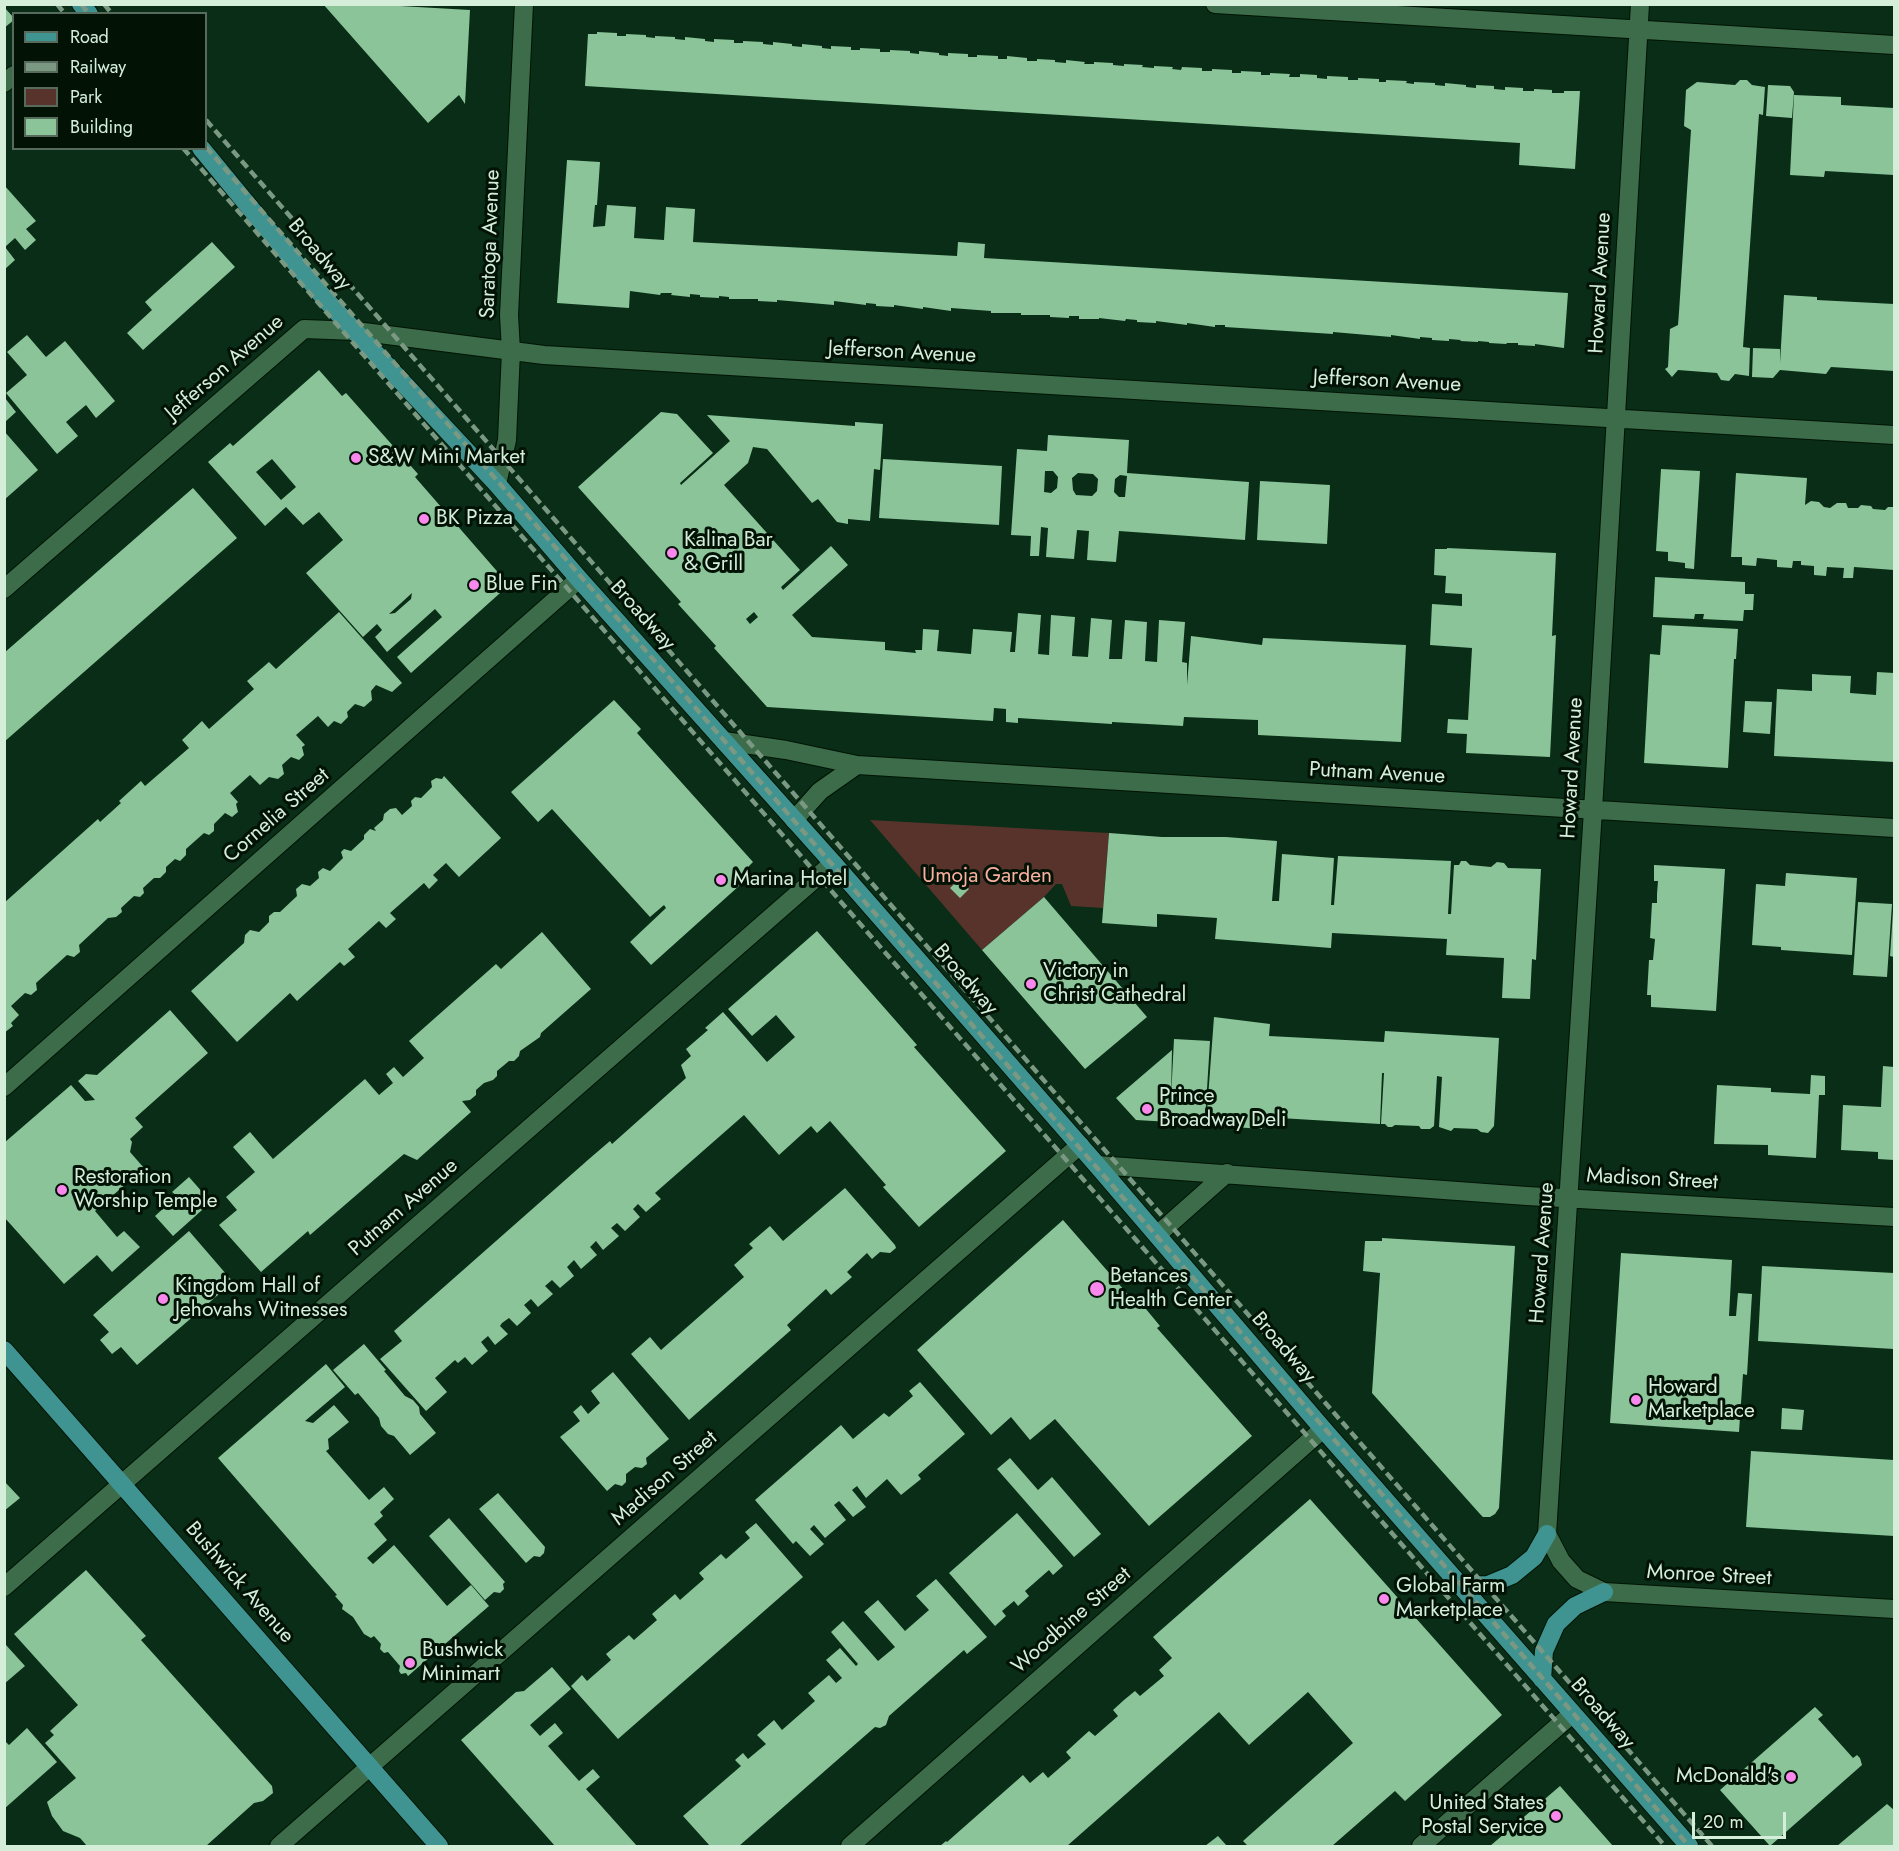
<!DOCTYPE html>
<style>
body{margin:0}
#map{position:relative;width:1899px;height:1851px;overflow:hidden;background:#092d16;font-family:Jost,sans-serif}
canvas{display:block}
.frame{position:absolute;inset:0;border:6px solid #d5eeda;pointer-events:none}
.legend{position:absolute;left:12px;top:12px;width:195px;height:138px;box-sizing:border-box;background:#021306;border:2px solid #566b5b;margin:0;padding:8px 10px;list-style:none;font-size:18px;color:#d5eeda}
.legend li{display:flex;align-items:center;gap:12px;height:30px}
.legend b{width:30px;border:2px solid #566b5b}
.scale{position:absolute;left:1692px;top:1812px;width:94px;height:27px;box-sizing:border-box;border:3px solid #d5eeda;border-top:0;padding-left:8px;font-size:18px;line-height:21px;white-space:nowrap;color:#d5eeda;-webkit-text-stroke:4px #021306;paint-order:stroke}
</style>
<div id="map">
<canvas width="1899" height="1851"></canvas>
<div class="frame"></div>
<ul class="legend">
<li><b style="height:8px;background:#3f9391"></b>Road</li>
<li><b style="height:8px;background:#7a9882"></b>Railway</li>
<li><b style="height:16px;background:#57332c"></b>Park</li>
<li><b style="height:16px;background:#8bc499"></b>Building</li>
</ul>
<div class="scale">20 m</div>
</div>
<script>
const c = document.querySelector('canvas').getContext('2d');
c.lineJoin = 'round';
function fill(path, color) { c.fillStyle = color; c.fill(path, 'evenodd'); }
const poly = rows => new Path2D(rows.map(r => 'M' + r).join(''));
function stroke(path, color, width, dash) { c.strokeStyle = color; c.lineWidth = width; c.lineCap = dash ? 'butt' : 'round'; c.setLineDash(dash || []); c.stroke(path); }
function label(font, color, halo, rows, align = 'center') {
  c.font = font + ' Jost,sans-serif'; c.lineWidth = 6; c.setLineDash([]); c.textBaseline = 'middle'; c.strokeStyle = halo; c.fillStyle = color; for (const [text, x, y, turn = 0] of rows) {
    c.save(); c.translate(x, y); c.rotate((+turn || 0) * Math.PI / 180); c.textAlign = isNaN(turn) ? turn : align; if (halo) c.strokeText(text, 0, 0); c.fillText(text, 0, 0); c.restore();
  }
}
const green = poly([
 [870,820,1109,833,1103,908,1071,906,1062,884,1056,884,1044,897,982,950]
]);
const building = poly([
 [323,4,365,4,470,10,465,104,459,95,428,123],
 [4,7,14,18,14,20,4,28],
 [597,32,617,33,617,36,626,36,626,34,646,35,646,37,655,38,655,36,675,37,675,39,685,40,685,37,705,39,705,41,714,42,714,39,734,40,734,43,743,43,743,41,763,42,763,44,773,45,773,42,792,44,792,46,802,47,802,44,822,46,822,48,831,49,831,46,851,47,851,50,860,50,860,48,880,49,880,52,890,52,890,50,910,51,910,53,919,54,919,51,939,53,939,55,948,56,948,53,968,54,968,57,977,57,977,55,998,56,998,59,1007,59,1007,56,1027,58,1027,61,1037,61,1037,59,1055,60,1055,62,1066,63,1066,60,1085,62,1084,64,1094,64,1094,62,1113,63,1113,65,1124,66,1124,64,1143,65,1142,67,1154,68,1154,66,1173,67,1172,69,1181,70,1182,67,1202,68,1202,71,1212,71,1212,69,1232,70,1232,73,1241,73,1241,71,1261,72,1261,75,1270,75,1270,73,1290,74,1289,77,1300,77,1300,74,1317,75,1317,78,1327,79,1327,76,1348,77,1348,80,1358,80,1358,78,1379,79,1379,82,1386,82,1386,80,1407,81,1406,83,1414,84,1414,82,1435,83,1435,85,1445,86,1445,83,1466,85,1466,87,1476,88,1476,85,1494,86,1494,89,1505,90,1505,87,1523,88,1523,91,1534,91,1534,89,1552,90,1552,93,1564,93,1564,91,1580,91,1575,169,1519,165,1520,143,585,86,588,34,597,34],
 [1740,80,1747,80,1752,85,1765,87,1763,115,1759,114,1743,347,1750,348,1749,376,1735,374,1729,381,1721,380,1717,373,1678,370,1672,377,1665,369,1668,367,1670,329,1678,325,1679,312,1691,130,1684,126,1686,90,1697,82,1735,85],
 [1768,85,1790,86,1794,92,1792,118,1766,116],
 [1794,95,1841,97,1841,105,1894,108,1894,175,1825,171,1824,177,1790,175],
 [567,160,600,162,597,205,595,205,593,227,605,226,607,205,636,207,634,238,664,240,666,207,695,209,693,242,957,256,958,242,985,244,984,258,1568,293,1564,348,1535,344,1535,346,1518,345,1518,343,1507,343,1506,344,1489,343,1489,342,1478,341,1478,342,1460,341,1461,340,1449,339,1449,341,1432,340,1432,338,1420,337,1420,339,1391,335,1391,337,1333,332,1333,334,1225,327,1225,325,1215,325,1215,327,1187,323,1187,325,1156,321,1156,323,1137,322,1137,320,1126,319,1125,321,1099,318,1099,319,1079,319,1079,316,1069,316,1069,318,1050,317,1050,315,1021,315,1021,313,991,313,991,311,951,308,951,311,923,307,923,309,894,305,894,307,876,306,876,304,866,303,866,305,834,301,834,305,777,300,777,302,758,301,758,299,729,299,729,297,719,296,719,298,700,297,700,295,690,294,690,297,671,295,672,293,661,293,660,295,630,291,629,308,557,303],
 [4,185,36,221,26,229,36,240,25,250,15,238,5,247,15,260,4,270],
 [212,242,235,267,143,350,127,333,152,310,145,302],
 [1784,295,1817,297,1817,300,1894,304,1894,371,1831,367,1826,374,1780,370,1773,378,1752,377,1753,348,1780,349,1780,363],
 [27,335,46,357,65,341,115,401,96,418,86,405,66,422,78,436,57,454,6,393,27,375,7,352],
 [319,370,342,396,346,393,418,474,415,477,509,585,411,673,397,657,442,617,435,609,387,652,375,637,382,630,377,624,363,637,306,573,343,540,319,512,303,525,286,507,265,526,208,462,230,443,233,446],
 [272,459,296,487,281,500,256,472],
 [412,593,411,599,395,613,389,614],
 [5,398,16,412,5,422],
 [661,412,677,414,713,453,680,483,681,485,730,441,707,415,855,426,855,422,883,424,880,470,874,469,870,521,848,519,848,524,837,522,818,499,812,503,767,449,753,447,748,463,724,485,800,570,781,587,783,590,831,546,848,565,792,615,812,637,885,642,885,650,916,653,915,650,922,650,923,629,939,630,937,651,971,654,973,629,1012,632,1010,652,1015,652,1018,613,1041,615,1038,654,1049,655,1051,615,1075,617,1072,656,1088,657,1091,618,1112,620,1109,659,1122,659,1125,620,1147,622,1145,661,1157,662,1159,620,1185,622,1182,662,1187,663,1187,685,1191,636,1262,645,1263,638,1406,645,1401,742,1258,735,1258,720,1184,717,1183,726,1112,722,1112,724,1018,718,1018,723,1006,722,1006,709,994,708,993,721,767,707,714,648,716,646,678,604,681,602,578,487],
 [754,612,758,617,750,624,746,619],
 [4,431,38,470,4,500],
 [1048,435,1129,440,1127,473,1249,482,1245,540,1119,531,1116,562,1087,560,1089,531,1077,530,1074,559,1046,557,1048,528,1041,527,1039,556,1030,556,1031,536,1011,535,1017,449,1047,451],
 [1045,471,1053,471,1058,477,1057,488,1051,493,1044,492],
 [1078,473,1093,474,1098,479,1097,491,1092,496,1076,495,1073,490,1072,478],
 [1120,475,1127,476,1125,497,1119,497,1114,492,1115,479],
 [883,459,1002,466,999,525,879,518],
 [1661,469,1700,471,1694,569,1685,568,1685,563,1668,561,1668,552,1656,551],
 [1736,473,1807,478,1805,505,1811,501,1819,502,1824,507,1830,508,1837,503,1846,503,1848,508,1858,508,1861,505,1871,506,1873,509,1885,510,1888,507,1893,507,1894,509,1894,570,1854,567,1853,578,1843,578,1844,568,1827,567,1826,576,1814,575,1814,566,1801,565,1801,561,1793,561,1792,568,1777,567,1777,560,1757,558,1756,566,1742,565,1742,557,1731,557],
 [1260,481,1330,485,1327,544,1257,540],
 [193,488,237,538,4,742,4,653],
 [1447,548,1556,553,1552,636,1556,635,1550,757,1466,753,1467,734,1447,733,1448,719,1468,720,1472,648,1430,645,1432,604,1462,606,1462,594,1445,593,1446,576,1434,575,1435,549,1447,549],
 [1655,577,1745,582,1745,594,1754,594,1753,610,1744,610,1743,621,1703,619,1704,614,1695,614,1694,619,1653,617],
 [339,612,402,683,392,692,376,685,371,691,372,700,364,707,355,704,347,712,348,717,341,724,334,721,328,727,318,716,296,735,305,745,302,747,304,755,299,760,291,757,282,765,284,774,278,779,269,777,260,785,250,775,230,793,238,802,236,804,238,812,232,817,225,813,214,824,214,831,209,835,204,833,186,849,186,855,180,861,175,859,166,867,166,872,160,878,154,878,143,888,144,893,140,897,134,896,121,908,122,912,116,917,108,918,79,945,80,952,74,957,67,955,36,983,37,990,31,995,25,993,11,1006,19,1015,11,1023,13,1026,4,1033,4,903,98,819,100,822,121,803,119,801,141,781,145,786,189,748,182,740,202,721,209,729,254,689,247,681,269,662,276,669],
 [1662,625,1738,629,1736,659,1734,659,1728,768,1644,763,1650,654,1660,655],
 [1877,672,1894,673,1894,762,1774,756,1777,689,1812,691,1812,674,1827,675,1851,676,1850,693,1876,695],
 [614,700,641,729,637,733,753,862,749,866,749,877,651,965,630,942,666,908,664,905,650,917,552,809,538,822,511,792],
 [1745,701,1772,702,1770,734,1743,732],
 [444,776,501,838,459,877,446,863,433,875,438,880,429,889,424,883,390,913,396,919,386,928,379,921,348,949,355,957,344,966,340,962,297,1001,290,993,237,1042,191,991,244,943,245,935,250,930,259,932,269,922,269,916,274,912,280,912,297,896,296,889,302,884,310,886,319,878,318,872,323,868,330,871,343,858,341,852,344,849,351,851,364,839,364,835,370,829,376,831,374,828,383,820,384,814,390,809,396,808,402,815,412,806,411,801,415,797,421,798,432,787,431,781,436,778,442,779],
 [1109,833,1162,837,1226,837,1277,841,1272,901,1279,901,1282,854,1334,858,1331,905,1334,905,1338,856,1451,861,1448,914,1451,914,1454,865,1459,865,1461,861,1466,861,1470,865,1491,867,1497,862,1504,863,1508,868,1541,869,1536,960,1532,959,1530,999,1502,998,1504,958,1446,955,1447,939,1332,933,1331,948,1215,939,1217,918,1157,914,1157,927,1102,923],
 [1654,865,1725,869,1716,1011,1651,1007,1651,995,1647,995,1649,960,1653,960,1655,939,1650,938,1652,903,1657,903,1657,894,1658,881,1654,881],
 [1786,873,1857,878,1852,955,1781,950,1781,947,1752,945,1756,884,1785,886],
 [959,879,969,889,960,898,950,888],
 [1044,897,1147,1017,1085,1069,982,950],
 [1858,902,1892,904,1887,977,1853,975],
 [1893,911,1894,911,1894,957,1890,956],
 [817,931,917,1045,914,1047,1006,1151,919,1227,883,1187,886,1185,830,1121,817,1133,811,1126,779,1155,744,1115,655,1193,661,1199,646,1212,638,1204,633,1209,640,1217,625,1231,617,1223,611,1228,619,1236,603,1250,596,1241,590,1247,597,1255,581,1269,574,1260,567,1267,574,1276,560,1288,552,1280,545,1286,553,1294,538,1307,531,1299,524,1305,531,1313,517,1326,509,1318,502,1323,500,1326,508,1334,495,1345,488,1336,481,1342,488,1351,472,1365,465,1357,458,1363,455,1360,435,1378,447,1392,426,1411,380,1359,402,1341,394,1331,589,1159,610,1141,612,1144,686,1078,681,1065,691,1056,686,1049,708,1030,705,1028,723,1012,767,1062,795,1037,776,1015,752,1036,728,1009],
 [542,932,591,989,541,1033,540,1037,520,1051,519,1056,514,1061,509,1061,497,1071,497,1076,493,1080,484,1083,476,1090,476,1095,470,1100,462,1101,471,1112,417,1160,404,1154,310,1235,308,1231,261,1272,219,1225,237,1210,226,1197,255,1172,233,1147,250,1132,273,1159,365,1079,379,1095,393,1083,386,1074,394,1067,403,1077,424,1058,409,1041,496,964,501,969],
 [170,1010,208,1053,135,1118,143,1127,130,1139,132,1142,130,1152,144,1168,95,1211,117,1237,124,1231,140,1247,112,1272,97,1255,64,1284,4,1217,4,1143,71,1085,85,1101,95,1100,78,1081,86,1074,97,1075],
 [1214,1017,1270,1024,1269,1036,1384,1042,1385,1031,1499,1038,1494,1126,1488,1133,1481,1132,1477,1129,1454,1128,1451,1131,1439,1127,1442,1077,1437,1076,1434,1126,1430,1129,1421,1129,1419,1126,1395,1125,1392,1127,1388,1127,1385,1124,1381,1124,1384,1073,1382,1073,1380,1124,1263,1117,1262,1129,1206,1125],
 [1174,1039,1210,1041,1205,1121,1170,1118,1170,1122,1136,1120,1116,1098,1172,1050,1171,1098],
 [1883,1066,1894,1067,1894,1160,1878,1159,1878,1152,1841,1150,1843,1105,1881,1107],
 [1811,1075,1825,1076,1825,1095,1819,1095,1816,1158,1768,1155,1768,1145,1714,1144,1717,1085,1771,1088,1771,1092,1810,1094],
 [189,1177,211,1202,173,1236,155,1216,177,1196,172,1192],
 [845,1188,895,1245,896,1248,890,1253,880,1252,872,1259,867,1253,847,1272,852,1277,831,1295,826,1289,787,1325,791,1330,689,1420,631,1354,650,1337,661,1350,744,1277,734,1265,753,1248,749,1244,770,1226,783,1241],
 [1063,1220,1138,1306,1141,1303,1160,1326,1157,1328,1252,1436,1149,1526,1055,1419,1030,1440,1011,1417,991,1435,917,1350],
 [189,1231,233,1282,137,1365,121,1347,112,1354,100,1340,109,1332,93,1315],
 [1382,1238,1515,1246,1499,1508,1495,1514,1490,1517,1483,1517,1480,1514,1372,1393,1380,1273,1363,1271,1365,1241,1382,1241],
 [1621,1253,1732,1260,1729,1316,1736,1316,1738,1293,1752,1294,1747,1375,1743,1374,1739,1432,1610,1423],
 [1762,1266,1894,1273,1894,1349,1758,1341],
 [364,1344,386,1370,384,1371,405,1396,413,1400,419,1407,420,1414,436,1433,410,1455,394,1436,388,1434,381,1426,379,1418,358,1393,355,1395,333,1370],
 [326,1364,345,1387,305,1421,313,1423,334,1405,349,1422,328,1439,329,1449,326,1451,369,1500,384,1487,394,1499,380,1512,383,1516,374,1524,387,1540,367,1558,373,1564,394,1545,447,1606,471,1585,489,1606,408,1676,406,1673,401,1674,399,1671,400,1666,388,1652,384,1653,380,1649,381,1644,374,1636,371,1638,364,1634,353,1617,342,1609,343,1605,335,1596,337,1595,218,1458],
 [613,1372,669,1439,646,1458,647,1464,642,1468,635,1467,626,1474,626,1482,622,1486,615,1484,607,1491,560,1437,580,1421,573,1412,581,1405,588,1414,600,1403,591,1391],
 [920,1382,965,1434,918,1475,921,1479,901,1495,887,1479,866,1498,857,1486,852,1490,866,1507,853,1517,839,1501,834,1505,846,1520,825,1538,814,1525,810,1529,824,1544,810,1556,796,1541,793,1544,755,1500,841,1425,853,1439,884,1413,889,1417,913,1396,909,1391],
 [1782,1408,1804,1410,1802,1430,1781,1429],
 [1751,1451,1894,1460,1894,1536,1746,1527],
 [1010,1458,1038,1490,1052,1477,1101,1534,1074,1557,997,1469],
 [4,1481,20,1498,4,1511],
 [498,1493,545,1547,544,1553,540,1557,534,1556,526,1563,479,1509],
 [1310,1499,1502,1715,1405,1801,1395,1791,1332,1846,1248,1846,1243,1841,1353,1743,1308,1692,1249,1745,1219,1712,1067,1846,940,1846,946,1841,947,1842,1023,1775,1030,1783,1043,1772,1048,1778,1071,1758,1066,1752,1079,1740,1089,1731,1095,1736,1118,1716,1113,1710,1124,1700,1135,1691,1140,1696,1164,1676,1159,1670,1172,1658,1153,1637],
 [1017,1513,1063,1566,1053,1575,1049,1570,1025,1591,1029,1596,1018,1606,1014,1601,1002,1611,1006,1616,995,1626,949,1573],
 [449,1518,505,1582,503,1584,504,1589,500,1593,494,1592,485,1600,429,1536],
 [756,1523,803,1577,618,1739,571,1686,582,1675,587,1681,611,1660,606,1654,629,1635,634,1640,657,1620,652,1614,675,1594,680,1600,704,1579,699,1573,721,1554,726,1559,750,1538,745,1532],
 [86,1570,146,1636,141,1640,272,1786,273,1793,263,1801,254,1803,206,1846,87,1846,80,1838,63,1831,52,1816,47,1802,76,1778,45,1743,54,1735,50,1731,78,1705,14,1634],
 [936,1579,987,1637,967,1654,964,1650,889,1716,886,1725,880,1728,875,1727,739,1846,710,1846,683,1816,741,1766,735,1760,743,1753,748,1759,766,1744,757,1735,774,1720,782,1730,815,1701,808,1693,829,1675,836,1683,842,1678,826,1660,840,1648,856,1666,858,1664,831,1632,843,1621,878,1661,895,1647,864,1612,878,1600,905,1631,929,1610,916,1596],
 [6,1645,25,1666,4,1684,4,1646],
 [552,1667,571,1689,530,1725,540,1736,555,1723,563,1733,548,1746,579,1781,593,1769,600,1777,586,1789,637,1846,555,1846,461,1740,516,1692,524,1691],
 [1815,1707,1823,1715,1818,1719,1853,1758,1857,1755,1860,1758,1862,1765,1770,1846,1720,1790],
 [27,1728,57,1762,4,1809,4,1740,9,1745],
 [1560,1786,1613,1846,1490,1846],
 [1887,1804,1894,1810,1894,1846,1837,1846],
 [1218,1836,1227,1846,1205,1846]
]);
const minor = poly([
 [1215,4,1894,45],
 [1640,4,1593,810,1547,1534,1561,1561,1577,1579,1604,1592,1894,1609],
 [4,83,14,75],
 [497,484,507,440,511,351,509,315,524,4],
 [4,589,304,329,356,331,544,355,1894,435],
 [724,741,786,750,857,765,1894,828],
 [794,820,820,791,857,765],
 [4,1087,579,579],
 [1097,1165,1527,1196,1894,1217],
 [1157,1235,1227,1173],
 [4,1587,833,863],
 [279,1846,1080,1145],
 [850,1846,1323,1429],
 [1421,1846,1572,1714]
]);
const major = poly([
 [81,4,89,14],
 [201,148,325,299,497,484,579,579,833,863,1097,1165,1323,1429,1689,1846],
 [4,1350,439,1846],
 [1461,1586,1488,1585,1512,1575,1534,1557,1547,1534],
 [1542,1679,1544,1651,1556,1624,1575,1606,1604,1592]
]);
const rail = poly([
 [57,4,65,14],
 [81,4,89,14],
 [104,4,112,14],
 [206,120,1712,1846],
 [206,147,1689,1846],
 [183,148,1665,1846]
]);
const markers = [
 [356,458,6,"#f888eb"],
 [424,519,6,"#f888eb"],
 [672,553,6,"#f888eb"],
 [474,585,6,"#f888eb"],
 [721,880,6,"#f888eb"],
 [1031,984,6,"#f888eb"],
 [1147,1109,6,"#f888eb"],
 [62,1190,6,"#f888eb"],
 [1097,1289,8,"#f888eb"],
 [163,1299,6,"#f888eb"],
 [1636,1400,6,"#f888eb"],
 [1384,1599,6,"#f888eb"],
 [410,1663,6,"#f888eb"],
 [1791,1777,6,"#f888eb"],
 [1556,1816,6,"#f888eb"]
];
const streetNames = [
 ["Saratoga Avenue",491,244,-88],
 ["Broadway",319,255,50],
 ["Howard Avenue",1601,283,-87],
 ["Jefferson Avenue",902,353,3],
 ["Jefferson Avenue",225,368,-41],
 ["Jefferson Avenue",1387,382,3],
 ["Broadway",642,616,48],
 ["Howard Avenue",1573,768,-87],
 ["Putnam Avenue",1377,774,3],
 ["Cornelia Street",277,816,-41],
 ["Broadway",965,980,49],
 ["Madison Street",1652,1180,3],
 ["Putnam Avenue",404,1208,-41],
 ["Howard Avenue",1543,1253,-86],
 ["Broadway",1283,1348,49],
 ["Madison Street",665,1479,-41],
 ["Monroe Street",1709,1576,3],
 ["Bushwick Avenue",239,1583,49],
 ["Woodbine Street",1072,1621,-41],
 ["Broadway",1602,1714,49]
];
const poiNames = [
 ["S&W Mini Market",368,458],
 ["BK Pizza",436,519],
 ["Kalina Bar",684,541],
 ["& Grill",684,565],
 ["Blue Fin",486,585],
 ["Marina Hotel",733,880],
 ["Victory in",1043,972],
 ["Christ Cathedral",1043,996],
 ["Prince",1159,1097],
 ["Broadway Deli",1159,1121],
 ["Restoration",74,1178],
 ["Worship Temple",74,1202],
 ["Betances",1110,1277],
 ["Health Center",1110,1301],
 ["Kingdom Hall of",175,1287],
 ["Jehovahs Witnesses",175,1311],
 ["Howard",1648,1388],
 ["Marketplace",1648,1412],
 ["Global Farm",1396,1587],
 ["Marketplace",1396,1611],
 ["Bushwick",422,1651],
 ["Minimart",422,1675],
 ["McDonald's",1779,1777,"right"],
 ["United States",1544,1804,"right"],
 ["Postal Service",1544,1828,"right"]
];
const parkNames = [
 ["Umoja Garden",987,877]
];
fill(green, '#57332c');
fill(building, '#8bc499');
stroke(minor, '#001405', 20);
stroke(major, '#001405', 20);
stroke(minor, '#3d6c4a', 18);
stroke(major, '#3f9391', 18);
stroke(rail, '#7a9882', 4.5, [9, 4.5]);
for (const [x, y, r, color] of markers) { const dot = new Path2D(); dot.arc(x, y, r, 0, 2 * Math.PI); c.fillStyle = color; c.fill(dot); stroke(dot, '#021306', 2); }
label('21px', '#d5eeda', '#021306', streetNames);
label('21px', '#d5eeda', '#021306', poiNames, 'left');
label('21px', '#fbafa0', '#021306', parkNames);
</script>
